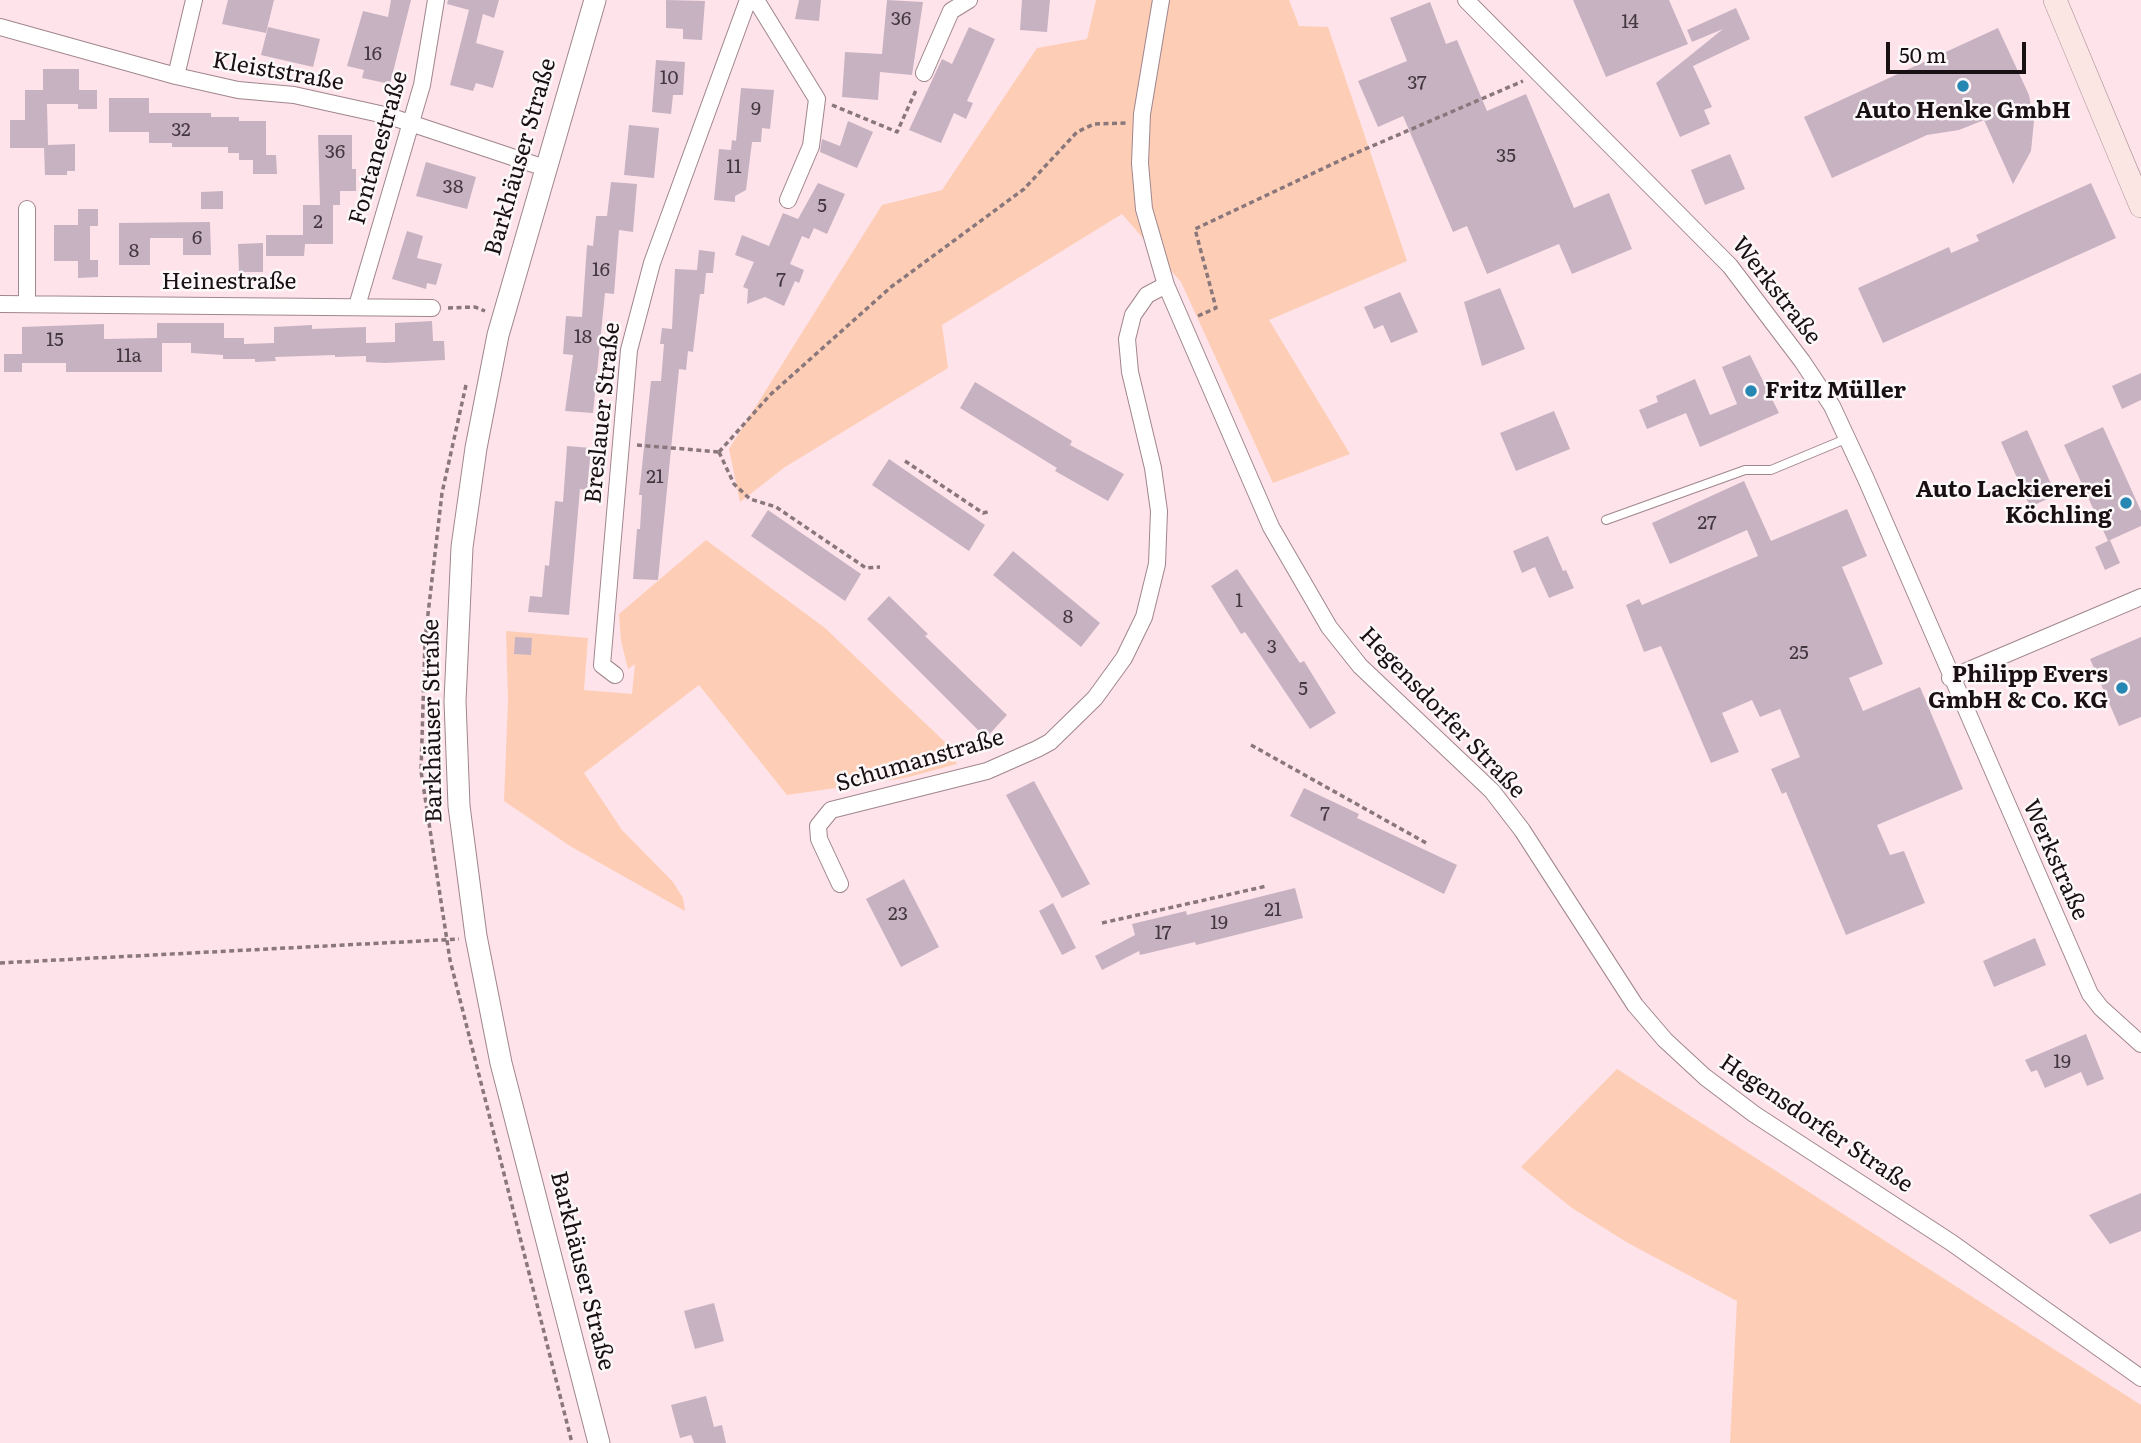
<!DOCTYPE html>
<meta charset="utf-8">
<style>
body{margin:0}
#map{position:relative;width:2141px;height:1443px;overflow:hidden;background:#ffe3ea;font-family:Literata,serif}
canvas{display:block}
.scale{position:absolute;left:1886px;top:42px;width:140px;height:32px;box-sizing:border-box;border:4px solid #191013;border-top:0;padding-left:9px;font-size:21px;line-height:24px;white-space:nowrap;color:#191013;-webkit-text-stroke:5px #fcf7f8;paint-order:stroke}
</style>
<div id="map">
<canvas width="2141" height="1443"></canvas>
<div class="scale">50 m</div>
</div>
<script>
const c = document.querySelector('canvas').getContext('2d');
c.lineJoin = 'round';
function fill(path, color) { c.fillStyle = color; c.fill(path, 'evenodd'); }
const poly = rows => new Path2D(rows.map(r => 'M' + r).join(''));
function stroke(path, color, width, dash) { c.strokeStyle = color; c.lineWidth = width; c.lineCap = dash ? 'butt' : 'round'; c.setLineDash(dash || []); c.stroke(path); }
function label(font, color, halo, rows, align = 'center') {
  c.font = font + ' Literata,serif'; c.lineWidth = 5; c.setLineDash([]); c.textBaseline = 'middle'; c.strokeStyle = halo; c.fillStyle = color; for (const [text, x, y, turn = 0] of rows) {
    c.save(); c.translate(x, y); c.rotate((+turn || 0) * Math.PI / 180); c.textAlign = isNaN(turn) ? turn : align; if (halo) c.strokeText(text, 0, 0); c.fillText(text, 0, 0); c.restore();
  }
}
const green = poly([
 [1096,0,1289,0,1299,26,1328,27,1407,261,1269,320,1350,454,1273,483,1181,282,1122,214,942,325,948,368,785,467,740,502,729,449,882,205,942,190,1037,48,1087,39],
 [706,540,825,628,946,743,957,764,905,778,787,795,699,685,584,773,622,830,673,882,683,898,685,911,570,846,504,801,508,701,506,631,588,638,584,690,632,694,635,664,628,669,621,641,619,614],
 [1617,1069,2141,1405,2141,1443,1730,1443,1737,1301,1628,1243,1572,1208,1521,1167]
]);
const building = poly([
 [228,0,274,0,266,33,222,24],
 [391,0,411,0,390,84,362,78,364,70,347,66,363,11,388,17],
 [448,0,499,0,494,18,483,14,476,43,504,51,493,88,476,83,473,91,450,85,469,10,447,4],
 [666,0,705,1,702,40,683,39,683,29,666,28],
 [799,0,821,0,819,21,795,19],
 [887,0,923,2,912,75,880,72,878,100,842,97,845,52,882,54],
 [1022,0,1050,0,1047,32,1020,30],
 [1573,0,1669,0,1688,44,1606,77],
 [1430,2,1446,44,1457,40,1487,111,1526,94,1574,208,1609,193,1632,249,1572,274,1559,244,1487,274,1467,226,1453,232,1403,116,1378,127,1358,81,1407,61,1390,18],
 [1736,8,1750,39,1693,66,1712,107,1704,110,1710,124,1680,137,1656,83,1723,29,1692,42,1687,30],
 [268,27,320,39,313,67,261,55],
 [969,27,995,39,967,101,973,103,966,119,954,113,941,143,909,130,942,59,952,64],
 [1998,28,2029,95,2034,121,2031,151,2013,184,1984,120,1959,130,1927,135,1832,178,1804,117],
 [656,60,685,62,683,95,673,95,671,114,652,112],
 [43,69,79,69,79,90,97,90,97,109,78,109,78,104,47,104,48,145,75,144,75,171,67,171,67,175,45,175,44,148,10,148,10,120,25,120,25,90,43,90],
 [741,88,774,90,770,129,762,128,761,142,752,142,746,190,735,196,735,202,714,200,719,149,731,150,732,140,736,141],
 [109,98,149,98,149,113,211,113,211,117,239,117,239,121,266,121,266,155,276,155,277,174,253,174,253,160,239,160,239,153,228,153,228,147,172,147,172,143,149,143,149,132,109,132],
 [848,121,873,132,857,168,820,152,822,139,840,146],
 [629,125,659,128,654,178,624,175],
 [318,135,352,135,352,169,356,169,356,191,340,191,340,205,333,205,333,244,305,244,304,256,266,256,266,235,303,235,303,205,320,205],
 [1730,154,1745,189,1705,205,1691,170],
 [426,162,476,177,467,209,416,196],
 [611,182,637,184,633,232,619,230,614,294,605,293,593,413,565,411,573,355,563,354,566,316,582,317,587,245,593,246,596,216,607,216],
 [818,183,845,194,827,234,814,228,809,239,802,236,790,264,804,270,799,283,795,281,784,306,765,297,747,304,748,289,743,287,754,262,735,255,742,235,769,246,783,213,798,219],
 [2091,183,2116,238,1883,343,1858,288,1949,247,1951,253,1979,241,1976,235],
 [223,191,223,209,201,209,201,192],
 [78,209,98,209,98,226,90,226,90,260,98,260,98,277,78,278,78,261,54,261,54,225,78,225],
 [210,222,211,255,183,255,183,238,150,238,150,265,119,265,119,223],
 [407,231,423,236,417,258,442,264,436,285,427,283,426,289,392,279],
 [263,243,263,272,239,272,238,244],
 [699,250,715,252,713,273,706,273,704,294,700,294,693,352,688,351,686,370,679,369,658,580,633,579,637,529,640,529,642,495,639,495,651,381,661,381,664,344,660,344,662,328,672,329,675,269,697,270],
 [1500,288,1525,349,1482,366,1464,302],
 [1400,292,1418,332,1391,343,1383,325,1374,329,1364,307],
 [432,321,433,341,444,341,445,360,385,363,366,362,366,356,335,357,335,355,275,357,276,361,255,362,255,359,223,359,223,355,191,353,191,343,162,343,162,372,66,372,66,363,22,363,22,372,4,372,4,354,22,354,22,327,104,324,104,339,157,338,157,323,224,323,224,338,244,338,244,344,274,343,274,327,312,325,312,329,366,327,366,343,395,342,395,323],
 [1750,355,1779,413,1700,447,1686,413,1647,429,1639,410,1658,402,1656,396,1695,379,1710,415,1737,404,1722,367],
 [2141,373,2141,400,2122,409,2112,386],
 [975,382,1072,441,1070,445,1124,474,1108,501,1055,471,1057,468,960,408],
 [1554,411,1570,449,1516,471,1500,433],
 [2103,427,2141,511,2141,526,2108,541,2064,445],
 [2027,430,2056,495,2030,507,2001,442],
 [567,446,591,448,587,490,580,489,569,615,528,612,530,596,542,597,545,565,549,566,555,501,563,502],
 [889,459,985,525,969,551,872,485],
 [1744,481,1771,541,1847,509,1867,556,1842,567,1883,664,1849,678,1863,711,1920,687,1963,789,1877,825,1890,855,1904,851,1925,903,1846,935,1786,792,1782,794,1771,769,1800,757,1780,709,1760,717,1752,700,1722,713,1739,752,1711,763,1661,646,1644,652,1626,605,1639,599,1642,605,1758,556,1747,530,1670,564,1652,523],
 [768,510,861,574,845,601,751,536],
 [1548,536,1563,571,1566,570,1574,588,1549,598,1535,567,1522,573,1513,551],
 [2110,540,2120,563,2105,570,2095,547],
 [1013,551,1100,623,1081,647,993,575],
 [1237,569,1300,663,1304,661,1336,713,1310,729,1245,632,1241,634,1211,586],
 [889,596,928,634,925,636,1007,715,986,738,867,619],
 [515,637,532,638,531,655,514,654],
 [2141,637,2141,717,2119,726,2090,659],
 [1034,781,1090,884,1062,898,1006,795],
 [1304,788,1359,814,1357,818,1457,865,1444,894,1290,816],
 [904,879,939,947,901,967,866,899],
 [1295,888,1303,918,1196,945,1195,942,1140,955,1139,951,1102,970,1095,956,1135,935,1132,924,1186,911,1187,915],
 [1053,903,1076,948,1062,955,1039,911],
 [2035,938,2046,965,1994,987,1983,961],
 [2086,1034,2104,1079,2087,1086,2081,1072,2045,1088,2037,1070,2031,1072,2025,1060],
 [2141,1193,2141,1231,2110,1244,2089,1215],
 [714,1303,724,1341,695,1349,684,1311],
 [706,1396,714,1427,722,1425,726,1443,694,1443,691,1435,680,1438,671,1405]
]);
const path = poly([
 [832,105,897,132,917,88],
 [448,308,475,307,485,311],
 [1198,316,1216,308,1195,229,1356,153,1523,81],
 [466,385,442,493,425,640,421,771,450,960,572,1443],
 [637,445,719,452],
 [719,452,770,395,891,287,1024,189,1077,132,1094,124,1126,123],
 [719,452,734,484,750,499,776,507,866,568,880,567],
 [905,461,983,513,991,511],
 [1251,745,1428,844],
 [1102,923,1267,886],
 [0,963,459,939]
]);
const service = poly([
 [1606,520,1745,470,1771,470,1848,438]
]);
const minor = poly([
 [756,0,817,99,811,146,788,200],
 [1161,0,1142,114,1140,163,1144,209,1166,285,1271,527,1329,627,1360,666,1492,791,1522,830,1635,1005,1665,1040,1705,1077,1754,1114,1952,1243,2141,1378],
 [1466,0,1730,266,1802,361,1832,406,1866,479,2090,994,2101,1008,2141,1044],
 [0,27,176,76,238,90,294,95,389,116,545,168],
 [924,73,951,11,969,0],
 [176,76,194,0],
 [27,209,27,304],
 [0,304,432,308],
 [357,306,422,85,436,0],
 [615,675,602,665,629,350,652,263,748,0],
 [1950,678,2141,597],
 [840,884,819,839,818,826,831,810,987,771,1037,749,1050,742,1095,698,1124,658,1144,617,1157,564,1159,511,1153,468,1130,372,1127,339,1133,315,1147,295,1166,285]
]);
const tertiary = poly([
 [595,0,498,335,476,448,462,547,455,701,459,806,476,936,501,1063,599,1443]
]);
const secondary = poly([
 [2055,0,2141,206]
]);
const markers = [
 [1963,86,7,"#2687b2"],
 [1751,391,7,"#2687b2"],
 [2126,503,7,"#2687b2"],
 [2122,688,7,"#2687b2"]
];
const numberNames = [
 ["36",901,19],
 ["14",1630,22],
 ["16",373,54],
 ["10",669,78],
 ["37",1417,83],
 ["9",756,109],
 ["32",181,130],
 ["36",335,152],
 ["35",1506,156],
 ["11",734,167],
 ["38",453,187],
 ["5",822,206],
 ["2",318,222],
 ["6",197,238],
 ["8",134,251],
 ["16",601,270],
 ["7",781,280],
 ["18",583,337],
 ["15",55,340],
 ["11a",129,356],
 ["21",655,477],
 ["27",1707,523],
 ["1",1239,601],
 ["8",1068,617],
 ["3",1272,647],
 ["25",1799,653],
 ["5",1303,689],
 ["7",1325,814],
 ["21",1273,910],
 ["23",898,914],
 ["19",1219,923],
 ["17",1163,933],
 ["19",2062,1062]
];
const streetNames = [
 ["Kleiststraße",278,72,10],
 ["Fontanestraße",379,148,-74],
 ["Barkhäuser Straße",521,157,-74],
 ["Heinestraße",229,282],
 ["Werkstraße",1776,291,52],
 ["Breslauer Straße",603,413,-84],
 ["Hegensdorfer Straße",1442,713,46],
 ["Barkhäuser Straße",433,721,-91],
 ["Schumanstraße",920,761,-16],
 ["Werkstraße",2055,860,66],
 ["Hegensdorfer Straße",1816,1124,34],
 ["Barkhäuser Straße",582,1271,76]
];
const poiNames = [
 ["Auto Henke GmbH",1963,111,"center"],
 ["Fritz Müller",1765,391,"left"],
 ["Auto Lackiererei",2112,490],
 ["Köchling",2112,516],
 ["Philipp Evers",2108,675],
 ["GmbH & Co. KG",2108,701]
];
fill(green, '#fdceb5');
fill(building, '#c7b2c2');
stroke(service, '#9f868c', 10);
stroke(minor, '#9f868c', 18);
stroke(tertiary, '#9f868c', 23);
stroke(secondary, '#9f868c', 24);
stroke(path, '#8a777c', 3.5, [5, 3.5]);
stroke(service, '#fff', 8);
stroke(minor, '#fff', 16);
stroke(tertiary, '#fff', 21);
stroke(secondary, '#fce6e4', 23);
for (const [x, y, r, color] of markers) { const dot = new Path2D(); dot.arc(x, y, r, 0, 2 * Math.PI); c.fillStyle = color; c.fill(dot); stroke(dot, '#fcf7f8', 2.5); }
label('19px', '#44383f', null, numberNames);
label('23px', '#191013', '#fcf7f8', streetNames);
label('bold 23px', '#191013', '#fcf7f8', poiNames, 'right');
</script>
